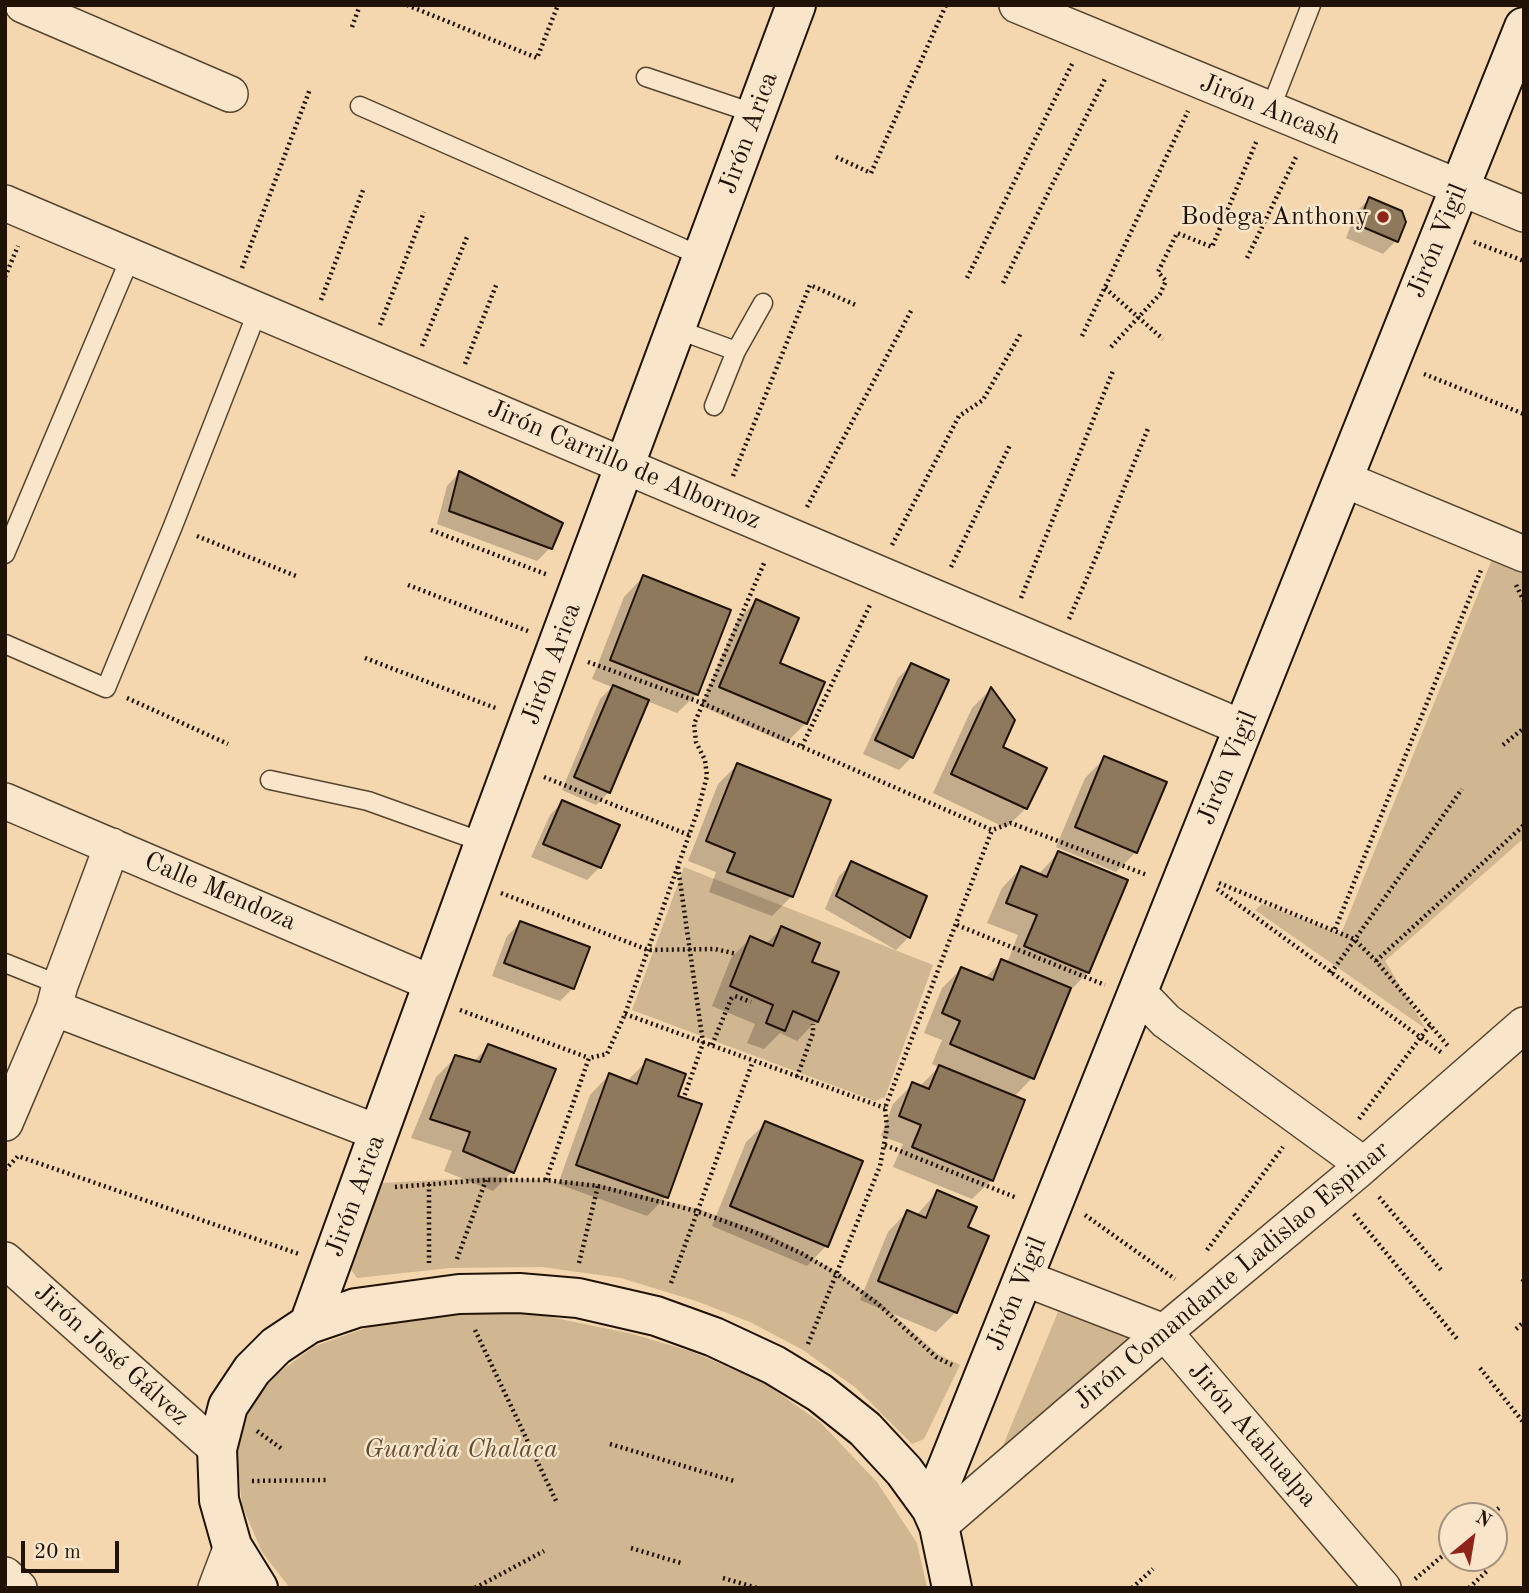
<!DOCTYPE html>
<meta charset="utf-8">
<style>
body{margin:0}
#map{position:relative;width:1529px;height:1593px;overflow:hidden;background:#f4d7ae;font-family:"Old Standard TT",serif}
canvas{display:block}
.frame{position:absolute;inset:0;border:7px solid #201306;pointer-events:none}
.north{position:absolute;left:1438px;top:1502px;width:70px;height:70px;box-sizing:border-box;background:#f8e5ca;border:2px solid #a2917c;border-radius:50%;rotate:30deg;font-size:19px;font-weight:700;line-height:28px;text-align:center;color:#201306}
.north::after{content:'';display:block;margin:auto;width:24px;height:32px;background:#8f2418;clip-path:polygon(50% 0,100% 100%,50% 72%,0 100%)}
.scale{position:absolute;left:21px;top:1541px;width:98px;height:32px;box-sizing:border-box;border:4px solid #201306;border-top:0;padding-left:9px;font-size:21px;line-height:24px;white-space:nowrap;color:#201306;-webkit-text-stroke:5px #f8e5ca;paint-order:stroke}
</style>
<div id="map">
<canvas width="1529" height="1593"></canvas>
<div class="frame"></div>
<div class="north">N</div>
<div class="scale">20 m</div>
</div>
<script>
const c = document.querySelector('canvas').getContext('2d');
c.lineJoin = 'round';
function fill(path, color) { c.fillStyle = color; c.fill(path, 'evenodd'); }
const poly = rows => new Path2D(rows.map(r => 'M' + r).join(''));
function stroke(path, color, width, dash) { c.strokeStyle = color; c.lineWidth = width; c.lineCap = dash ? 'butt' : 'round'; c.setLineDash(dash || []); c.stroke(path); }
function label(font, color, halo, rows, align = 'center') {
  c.font = font + ' "Old Standard TT",serif'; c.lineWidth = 5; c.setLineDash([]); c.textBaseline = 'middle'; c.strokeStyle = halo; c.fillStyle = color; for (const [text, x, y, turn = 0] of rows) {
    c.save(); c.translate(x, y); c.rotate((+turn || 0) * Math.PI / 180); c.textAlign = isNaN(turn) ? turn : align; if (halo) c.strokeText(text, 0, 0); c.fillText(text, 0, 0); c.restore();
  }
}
const green = poly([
 [1495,552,1524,564,1524,838,1385,961,1426,1029,1255,910,1262,904,1341,934],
 [684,867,933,965,885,1097,875,1101,632,1010],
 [493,1177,597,1184,699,1209,770,1235,836,1271,878,1301,938,1354,960,1365,924,1439,912,1444,856,1388,803,1350,750,1322,696,1301,621,1278,542,1267,450,1268,357,1278,349,1267,383,1183],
 [460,1312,536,1314,633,1334,693,1352,763,1382,821,1423,877,1482,917,1543,927,1588,290,1588,262,1552,242,1505,236,1447,249,1409,274,1376,315,1346,377,1324],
 [1058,1312,1133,1338,1014,1455,1002,1448]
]);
const shadow = poly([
 [1369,199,1396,241,1383,254,1346,238,1356,212],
 [459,473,561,523,550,548,537,561,437,524,447,486],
 [643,577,697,694,677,713,647,701,609,792,596,805,562,790,600,699,612,687,592,679,624,597],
 [756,601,778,664,806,723,786,743,701,706,737,621],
 [911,665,912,757,899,770,863,754,898,678],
 [991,689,1000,748,1026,808,1006,828,933,793,972,708],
 [1105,758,1136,852,1116,872,1056,847,1085,778],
 [737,765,829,801,791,897,772,916,709,892,716,872,688,861,718,784],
 [562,802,600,867,587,880,531,857,550,815],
 [1058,853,1088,972,1069,992,1032,1078,1014,1097,992,1180,972,1199,893,1167,903,1144,881,1136,893,1104,913,1084,919,1087,939,1067,932,1064,942,1040,924,1033,942,988,961,969,985,978,1002,961,1007,963,1018,935,987,923,1002,888,1021,868,1038,875],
 [852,863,925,897,909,937,896,950,825,909,839,876],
 [520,923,573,988,560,1001,492,976,507,936],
 [782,928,810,963,816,1021,797,1041,780,1033,764,1049,747,1043,755,1024,712,1006,731,958,751,938,765,945],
 [489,1046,512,1172,493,1191,444,1171,452,1151,411,1138,436,1077,456,1057,473,1062],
 [647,1061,676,1097,666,1197,647,1216,558,1184,590,1095,609,1075,626,1082],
 [766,1123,826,1246,807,1266,712,1226,746,1142],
 [937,1192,966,1228,956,1312,936,1332,860,1300,888,1232,907,1212,916,1216]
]);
const building = poly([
 [1369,197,1402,211,1406,222,1398,242,1358,225,1369,197],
 [459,471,563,523,552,549,449,511,459,471],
 [643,575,731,610,698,695,610,660,643,575],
 [756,599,799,618,780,663,825,682,807,724,719,687,756,599],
 [911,663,949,680,913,758,875,740,911,663],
 [613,685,649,700,610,793,574,777,613,685],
 [991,687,1015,720,1003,747,1047,768,1027,809,951,774,991,687],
 [1104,756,1167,782,1137,853,1075,827,1104,756],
 [737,763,831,800,793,897,727,872,735,853,706,841,737,763],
 [562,800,620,825,601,868,543,844,562,800],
 [1058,851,1128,880,1089,973,1024,946,1037,915,1006,903,1021,866,1047,877,1058,851],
 [851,861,927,896,910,938,836,896,851,861],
 [520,921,590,947,574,989,504,963,520,921],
 [781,926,820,943,812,962,839,972,818,1022,793,1011,785,1031,766,1023,773,1005,730,986,750,936,773,946,781,926],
 [1001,959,1071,988,1034,1079,950,1044,960,1021,942,1013,961,967,993,980,1001,959],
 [488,1044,556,1069,514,1173,463,1151,470,1132,430,1119,455,1055,480,1062,488,1044],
 [646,1059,686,1074,678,1096,702,1104,668,1198,576,1165,609,1073,637,1084,646,1059],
 [939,1065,1025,1100,993,1181,912,1147,921,1125,899,1116,912,1082,929,1089,939,1065],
 [765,1121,863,1161,828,1247,730,1206,765,1121],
 [937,1190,977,1207,968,1227,989,1236,957,1313,878,1281,907,1210,926,1218,937,1190]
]);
const path = poly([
 [407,5,537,58,558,5],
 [352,27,360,5],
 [836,157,871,173,946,5],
 [1474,242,1524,261],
 [1247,258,1297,155],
 [242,268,310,89],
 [5,277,18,246],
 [967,278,1073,62],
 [1003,283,1106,77],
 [1105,288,1163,339],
 [321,300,363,190],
 [380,325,424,212],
 [1082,336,1188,111],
 [422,346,467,237],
 [1111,347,1160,294,1166,281,1158,272,1177,233,1212,247,1257,140],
 [465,364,497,283],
 [1424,374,1524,414],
 [733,476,810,285,858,306],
 [807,507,912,309],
 [431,530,548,575],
 [197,536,296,576],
 [892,545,959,416,983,400,1021,333],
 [951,567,1010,445],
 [408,585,528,631],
 [1516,585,1524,601],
 [1021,598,1113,371],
 [1069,619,1097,555,1149,426],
 [365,658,498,709],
 [588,662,702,703,992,830,1011,823,1147,875],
 [127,698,228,744],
 [1503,745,1524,728],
 [802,746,870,605],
 [544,777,689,835],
 [678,867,703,1043,684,1097],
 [1219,883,1354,939,1376,961,1448,1046],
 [1217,889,1442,1053],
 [501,893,648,950,715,949,737,954],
 [957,925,1105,985],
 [1335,929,1481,570],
 [1376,961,1524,825],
 [1331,973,1462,789],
 [460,1010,589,1058],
 [625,1014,885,1108],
 [712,1045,731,999,735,996,751,1002],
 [797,1077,813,1033,813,1024],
 [1359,1119,1430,1025],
 [885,1145,1017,1198],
 [5,1170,18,1156,299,1254],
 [546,1180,589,1058,607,1054,625,1014,698,810,707,776,705,760,696,742,694,724,765,561],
 [429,1184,429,1263],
 [395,1187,486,1180,546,1180,598,1186,696,1211,754,1232,801,1253,837,1274,877,1303,936,1357,952,1365],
 [1379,1197,1442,1271],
 [1354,1214,1458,1340],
 [1085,1215,1175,1279],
 [1207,1250,1283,1147],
 [457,1259,486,1180],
 [579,1263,598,1186],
 [1522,1282,1524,1280],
 [671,1283,753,1061],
 [1516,1329,1524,1322],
 [475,1330,557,1503],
 [808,1344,880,1166,887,1128,885,1108,992,830],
 [1480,1368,1524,1423],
 [257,1431,282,1449],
 [610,1444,734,1481],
 [252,1481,328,1480],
 [1489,1516,1499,1508],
 [631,1548,681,1563],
 [723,1578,757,1588],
 [1415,1579,1452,1548],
 [475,1588,544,1551],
 [1132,1588,1153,1569],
 [1469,1588,1488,1570]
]);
const lane = poly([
 [646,77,756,114],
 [360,106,703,257],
 [1270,110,1311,5],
 [676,329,736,351],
 [714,406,736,351,763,303],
 [5,554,131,256],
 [5,644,106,688,173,526,258,310],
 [270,780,368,801,485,843],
 [5,963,60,985]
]);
const street = poly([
 [23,5,230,94],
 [1017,5,1524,214],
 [5,203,1243,728],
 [1343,479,1524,554],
 [5,801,434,984],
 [1138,992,1166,1021,1364,1165],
 [54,1008,379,1133],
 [5,1123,54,1008,60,985,112,846],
 [5,1260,217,1449],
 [1024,1278,1164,1332,1383,1588],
 [939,1526,1164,1332,1357,1171,1524,1025],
 [5,1575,19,1588],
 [216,1588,232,1546]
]);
const secondary = poly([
 [309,1324,487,835,796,5],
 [931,1508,1524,27],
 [258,1588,232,1546,219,1500,217,1449,228,1406,252,1370,276,1346,309,1324,356,1308,459,1294,519,1293,578,1298,656,1316,714,1337,774,1365,820,1393,865,1429,904,1471,931,1508,939,1526,952,1588]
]);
const markers = [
 [1383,217,7,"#8f2418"]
];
const streetNames = [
 ["Jirón Ancash",1270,110,22],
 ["Jirón Arica",749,133,-70],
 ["Jirón Vigil",1438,241,-68],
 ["Jirón Carrillo de Albornoz",624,465,23],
 ["Jirón Arica",552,664,-70],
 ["Jirón Vigil",1228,768,-68],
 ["Calle Mendoza",220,892,23],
 ["Jirón Arica",356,1196,-70],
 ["Jirón Comandante Ladislao Espinar",1232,1276,-40],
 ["Jirón Vigil",1017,1294,-68],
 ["Jirón José Gálvez",111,1355,42],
 ["Jirón Atahualpa",1252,1435,49]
];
const poiNames = [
 ["Bodega Anthony",1369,217]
];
const parkNames = [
 ["Guardia Chalaca",461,1450]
];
fill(green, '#d0b691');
fill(shadow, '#0003');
fill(building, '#8e795d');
stroke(building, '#201306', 2);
stroke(lane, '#554430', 21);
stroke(street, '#554430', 38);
stroke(secondary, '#201306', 42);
stroke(path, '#201306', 4.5, [2, 3.5]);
stroke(lane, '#f8e5ca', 18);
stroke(street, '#f8e5ca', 35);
stroke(secondary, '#f8e5ca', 38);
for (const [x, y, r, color] of markers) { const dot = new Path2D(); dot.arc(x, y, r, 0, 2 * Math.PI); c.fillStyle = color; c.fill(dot); stroke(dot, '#f8e5ca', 2.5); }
label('26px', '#201306', '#f8e5ca', streetNames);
label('26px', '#201306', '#f8e5ca', poiNames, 'right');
label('italic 26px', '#5e4c37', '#f8e5ca', parkNames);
</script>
